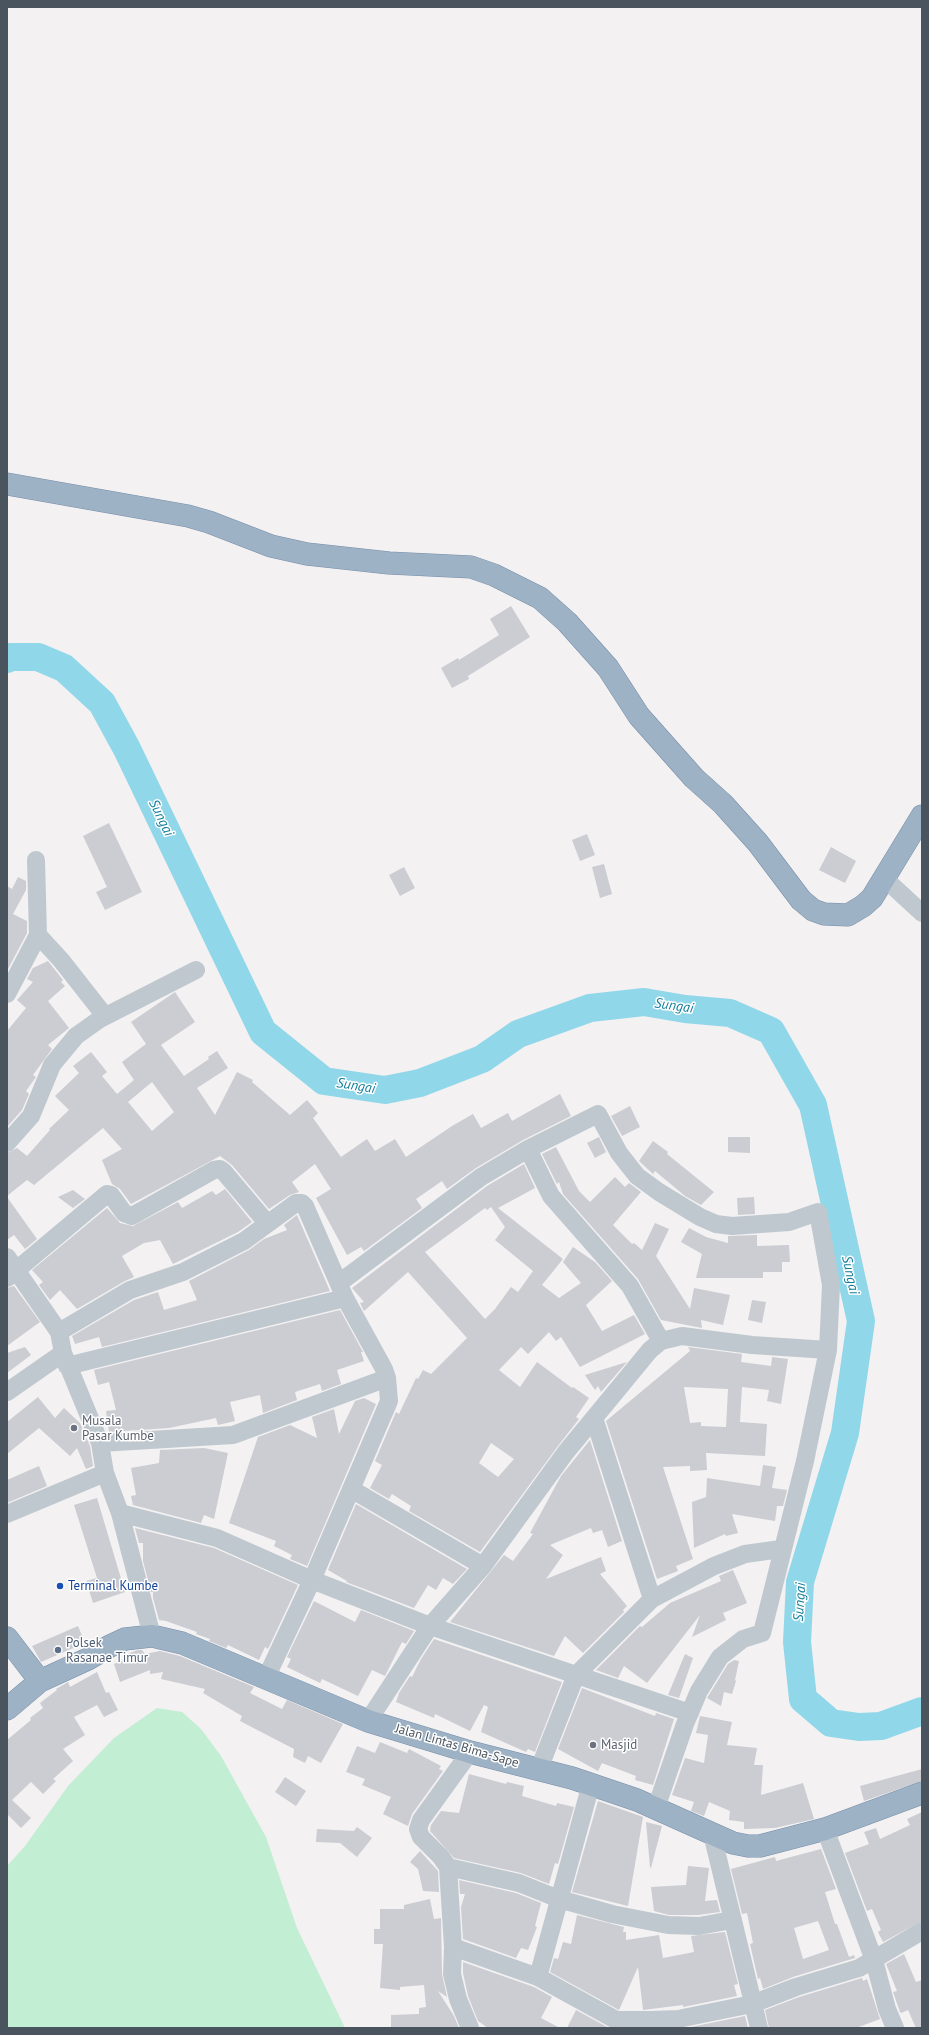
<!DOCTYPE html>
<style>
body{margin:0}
#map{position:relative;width:929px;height:2035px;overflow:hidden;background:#f3f1f1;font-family:"PT Sans",sans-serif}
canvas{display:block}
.frame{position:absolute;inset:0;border:8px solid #49545e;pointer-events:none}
</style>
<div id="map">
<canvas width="929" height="2035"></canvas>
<div class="frame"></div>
</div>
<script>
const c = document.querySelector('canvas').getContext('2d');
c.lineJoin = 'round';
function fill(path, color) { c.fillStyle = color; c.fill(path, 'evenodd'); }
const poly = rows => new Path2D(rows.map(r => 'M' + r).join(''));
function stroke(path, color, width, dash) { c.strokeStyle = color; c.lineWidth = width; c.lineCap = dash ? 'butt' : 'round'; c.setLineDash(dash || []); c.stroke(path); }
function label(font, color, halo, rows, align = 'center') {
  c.font = font + ' "PT Sans",sans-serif'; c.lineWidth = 3; c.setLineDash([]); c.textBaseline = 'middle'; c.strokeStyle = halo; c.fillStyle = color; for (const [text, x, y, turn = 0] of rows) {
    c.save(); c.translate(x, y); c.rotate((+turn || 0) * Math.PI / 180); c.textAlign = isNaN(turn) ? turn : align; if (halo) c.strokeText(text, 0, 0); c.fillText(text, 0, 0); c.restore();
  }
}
const green = poly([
 [157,1708,182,1712,201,1729,221,1756,266,1837,297,1928,345,2028,7,2028,7,1866,25,1846,68,1786,114,1738]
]);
const river = poly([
 [7,659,10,657,38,657,64,668,102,703,127,749,263,1032,324,1081,385,1090,420,1083,482,1059,518,1034,590,1008,644,1002,685,1009,730,1013,771,1031,813,1105,861,1321,845,1433,800,1582,797,1642,803,1699,831,1723,859,1727,881,1726,922,1711]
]);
const building = poly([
 [511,606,530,637,468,676,469,679,452,688,441,668,458,658,459,660,499,635,490,619],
 [109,823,142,892,105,910,96,892,107,887,83,836],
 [587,834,595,855,580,861,572,840],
 [831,847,856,861,845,883,819,870],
 [604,864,612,894,600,898,592,867],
 [404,867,415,888,400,896,389,875],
 [18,877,26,881,26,890,13,914,27,921,27,933,7,971,7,886,12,889],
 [48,961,63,980,61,982,65,986,48,1001,69,1028,48,1045,52,1049,33,1075,36,1077,26,1091,29,1094,22,1110,7,1127,7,1031,26,1008,17,1000,33,982,27,979,33,968],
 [175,992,195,1022,161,1045,184,1076,209,1059,208,1057,217,1051,228,1068,197,1088,215,1115,237,1072,253,1080,252,1082,290,1115,307,1100,318,1113,313,1118,341,1157,367,1139,375,1151,395,1139,406,1157,452,1126,473,1114,481,1128,508,1113,512,1121,560,1094,571,1116,523,1140,476,1168,447,1189,442,1181,416,1199,422,1208,364,1251,361,1247,347,1255,316,1198,331,1189,315,1164,292,1182,299,1192,290,1195,269,1209,232,1165,220,1156,131,1204,120,1189,112,1184,102,1160,122,1149,103,1128,34,1185,27,1180,7,1196,7,1153,17,1148,27,1156,50,1130,49,1129,69,1110,55,1096,79,1073,73,1066,91,1052,107,1072,102,1076,117,1094,134,1080,122,1062,146,1044,131,1022],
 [152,1082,174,1112,152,1131,128,1102],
 [630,1106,640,1127,622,1136,611,1116],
 [599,1137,606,1152,595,1158,587,1143],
 [728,1137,750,1137,750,1153,728,1152],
 [653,1141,668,1152,667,1154,714,1192,701,1205,685,1196,655,1171,653,1174,639,1161],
 [556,1147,579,1191,590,1202,615,1177,625,1187,629,1183,641,1192,613,1225,632,1244,634,1243,642,1250,655,1223,669,1229,656,1256,690,1309,694,1288,730,1295,723,1325,701,1320,702,1328,661,1320,638,1279,563,1194,559,1182,557,1184,542,1154],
 [524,1164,535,1188,498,1208,563,1259,542,1285,559,1298,581,1283,563,1262,573,1247,595,1262,612,1281,586,1305,602,1331,634,1315,645,1334,580,1367,561,1337,556,1341,549,1332,528,1354,521,1347,499,1370,520,1387,537,1362,572,1388,573,1387,589,1398,576,1417,579,1419,558,1446,480,1552,409,1511,411,1506,392,1494,389,1499,370,1488,382,1465,375,1461,396,1412,399,1414,416,1378,418,1379,423,1370,431,1374,467,1338,408,1272,364,1311,360,1303,364,1302,352,1288,487,1186],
 [491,1207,505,1227,495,1240,533,1271,518,1292,511,1287,495,1309,485,1319,425,1252,485,1208,487,1210],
 [491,1443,514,1459,498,1477,479,1463],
 [225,1189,252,1222,238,1232,173,1264,160,1240,144,1243,122,1256,134,1277,125,1281,77,1309,60,1290,50,1300,39,1285,43,1282,32,1270,107,1208,120,1223,133,1226,178,1202,182,1208,212,1191,216,1195],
 [73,1190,85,1199,73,1208,58,1197],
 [7,1197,37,1239,25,1249,14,1235,7,1240],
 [754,1197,755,1214,738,1215,737,1198],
 [297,1215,330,1291,102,1347,99,1337,75,1344,72,1336,134,1300,158,1292,164,1310,197,1300,189,1281,249,1250,264,1239,287,1230,284,1225],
 [689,1228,706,1237,728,1243,728,1236,757,1235,757,1246,789,1245,790,1262,782,1262,782,1272,763,1272,763,1278,696,1278,702,1254,681,1242],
 [14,1286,40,1322,7,1346,7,1288],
 [752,1300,766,1302,762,1323,748,1320],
 [340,1310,363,1352,361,1352,364,1361,337,1370,341,1384,322,1391,320,1384,295,1392,297,1400,263,1413,260,1395,230,1402,235,1421,218,1425,216,1418,169,1428,109,1432,106,1411,116,1410,109,1382,98,1385,94,1370],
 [25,1347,31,1355,7,1373,7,1353],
 [688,1347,742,1354,741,1362,771,1366,772,1357,788,1359,781,1404,767,1401,769,1390,742,1387,740,1422,767,1424,765,1456,706,1453,707,1470,690,1471,690,1466,663,1467,693,1559,676,1566,678,1571,657,1579,606,1421,690,1351],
 [684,1387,728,1389,726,1427,701,1426,701,1422,690,1423],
 [627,1362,601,1392,598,1386,595,1390,585,1375],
 [38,1397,55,1418,64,1408,80,1423,90,1446,93,1466,86,1469,77,1448,70,1456,39,1428,7,1454,7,1422],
 [364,1398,376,1404,307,1566,290,1559,292,1555,274,1546,276,1541,229,1523,258,1437,290,1425,317,1438,312,1417,334,1409,339,1434,355,1401],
 [590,1440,622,1541,608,1547,602,1530,593,1533,591,1528,550,1545,563,1555,546,1579,601,1557,606,1571,600,1574,627,1606,623,1610,624,1612,583,1653,565,1636,554,1656,450,1622,504,1555,513,1561,533,1534,530,1533,561,1476],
 [204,1448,228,1453,214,1519,204,1515,201,1523,133,1505,131,1496,136,1495,131,1468,159,1463,160,1450],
 [763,1465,776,1467,772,1488,787,1490,783,1506,777,1506,775,1521,732,1514,738,1533,726,1536,725,1534,694,1548,692,1502,706,1497,707,1478,760,1486],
 [39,1466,47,1486,7,1503,7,1480],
 [97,1498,125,1592,93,1603,86,1581,97,1578,74,1505],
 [356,1504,467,1569,453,1584,443,1578,436,1590,428,1585,414,1608,346,1582,347,1581,328,1570],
 [135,1528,214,1548,298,1585,268,1649,265,1647,259,1660,228,1645,226,1648,209,1641,210,1639,196,1634,197,1632,166,1621,159,1620,153,1598,153,1592,151,1592,143,1561,143,1543,139,1543],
 [733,1570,747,1603,723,1613,726,1620,692,1637,700,1615,647,1683,624,1666,618,1678,596,1670,640,1626,642,1627,670,1603,721,1581,719,1576],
 [314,1601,355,1622,361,1610,414,1631,406,1644,402,1642,385,1676,372,1670,358,1696,322,1679,320,1683,287,1667,291,1659,287,1657],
 [78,1626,85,1643,41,1662,32,1646],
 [434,1639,562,1682,535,1752,528,1749,526,1752,481,1732,488,1707,484,1705,470,1731,435,1714,434,1718,396,1702,399,1693,410,1676,412,1677,421,1659],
 [138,1650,142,1650,145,1654,160,1651,180,1656,247,1684,254,1687,250,1693,282,1709,287,1700,343,1724,321,1763,308,1756,305,1763,293,1757,294,1749,240,1721,242,1716,203,1693,205,1689,161,1679,163,1672,150,1674,150,1670,120,1682,114,1664,129,1658,127,1654],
 [685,1654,693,1658,679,1698,668,1695],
 [734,1660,739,1661,735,1680,736,1681,732,1694,724,1692,721,1706,707,1698,728,1664],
 [97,1672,106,1693,109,1692,118,1710,104,1717,97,1705,74,1717,85,1735,63,1749,73,1761,53,1779,56,1781,43,1794,31,1782,12,1800,31,1818,21,1828,7,1814,7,1740,31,1720,30,1718,43,1708,40,1703,57,1690,56,1689,68,1682,70,1687],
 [582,1688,655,1716,656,1713,674,1719,653,1785,635,1780,636,1776,602,1763,598,1771,558,1749],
 [700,1716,732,1722,727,1745,757,1748,754,1765,763,1765,761,1795,803,1783,814,1819,775,1828,744,1829,744,1822,729,1820,730,1811,709,1802,704,1816,691,1811,694,1802,672,1795,685,1758,704,1763,708,1735,696,1733],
 [380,1742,407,1753,409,1749,441,1766,439,1769,443,1771,412,1814,408,1826,383,1814,391,1797,362,1785,365,1779,346,1772,357,1746,375,1753],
 [922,1769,922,1781,864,1801,860,1786],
 [469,1774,506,1784,507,1782,524,1786,522,1796,556,1806,557,1803,574,1807,558,1864,555,1863,549,1884,521,1873,454,1858,430,1831,431,1825,441,1811,459,1813],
 [285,1777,306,1791,296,1806,275,1792],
 [598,1801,643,1817,628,1906,572,1892],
 [922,1812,922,1921,883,1942,878,1932,881,1930,872,1909,867,1911,845,1853,869,1844,864,1832,876,1828,880,1839,910,1825,907,1819],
 [646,1822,662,1826,651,1868,650,1867],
 [357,1827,372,1838,357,1857,340,1843,316,1842,317,1829,354,1831],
 [821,1849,836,1889,825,1892,835,1924,837,1924,849,1957,854,1955,855,1958,793,1977,763,1989,760,1978,758,1979,750,1944,753,1943,747,1913,742,1914,731,1869,775,1857,776,1861],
 [818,1921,829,1950,803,1959,794,1928],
 [420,1851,438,1871,439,1892,423,1891,418,1869,410,1862],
 [688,1866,709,1868,705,1901,717,1900,720,1912,698,1915,669,1915,654,1911,651,1887,686,1885],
 [459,1880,516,1893,541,1903,535,1926,537,1927,528,1950,521,1948,516,1958,463,1939,461,1907,465,1894,460,1894],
 [430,1899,434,1919,441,1918,442,1974,447,1997,438,1991,454,2016,459,2028,391,2028,391,2015,419,2014,419,2008,426,2007,424,1985,400,1987,400,1990,380,1988,383,1944,374,1944,374,1929,380,1929,380,1909,404,1909,404,1905],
 [577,1915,624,1927,623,1932,626,1932,626,1940,659,1935,663,1958,694,1952,691,1936,725,1932,738,1984,734,1985,737,1996,683,2007,683,2005,643,2010,638,1967,619,2010,550,1972,554,1958,558,1959,563,1942,571,1944],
 [904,1954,916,1982,922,1980,922,2028,916,2028,908,2010,901,2013,900,2012,893,1992,897,1991,886,1964],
 [463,1962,534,1987,552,1997,541,2018,560,2028,488,2028,478,2021,468,1996,463,1973],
 [862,1978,863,1981,867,1979,880,2019,856,2028,769,2028,765,2010,799,1997],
 [576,2010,609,2028,567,2028],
 [745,2016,748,2028,686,2028]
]);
const minor = poly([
 [884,878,922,913],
 [38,935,61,960,105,1016],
 [7,994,38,935,36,860],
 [7,1143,31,1116,52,1065,76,1036,100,1019,196,970],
 [528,1149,551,1196,630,1286,661,1341],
 [7,1257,59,1332],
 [7,1278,107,1194,111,1195,124,1213,132,1216,214,1170,220,1169,224,1172,267,1223],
 [339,1283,481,1177,528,1149,598,1114,619,1153,637,1176,659,1192,700,1217,716,1224,732,1226,789,1222,818,1212,831,1285,828,1350,805,1461,762,1633,743,1639,720,1657,699,1691,685,1724,656,1808],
 [63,1353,59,1332,130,1290,183,1272,244,1241,296,1203,302,1203,305,1206,345,1298,384,1369,387,1378,389,1401,312,1580,266,1678],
 [67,1366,345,1298],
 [7,1392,63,1353,100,1443,105,1473,120,1513,152,1636],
 [594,1418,652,1599],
 [100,1443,233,1435,387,1378],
 [351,1489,483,1566],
 [120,1513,217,1538,312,1580,430,1626,690,1713],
 [7,1514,105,1473],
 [368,1721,430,1626,483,1566,566,1452,650,1350,661,1341,682,1336,752,1345,828,1350],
 [539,1769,576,1675,652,1599,714,1566,745,1554,781,1549],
 [825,1829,874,1960,887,2009,895,2028],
 [712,1834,759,2028],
 [448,1867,519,1883,559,1899,612,1914,668,1925,699,1926,732,1920],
 [453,1947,538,1977,616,2020,652,2020,678,2019,752,2004,796,1987,859,1968,922,1931],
 [538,1977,591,1784],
 [470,2028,458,1999,452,1974,453,1947,448,1867,441,1857,421,1837,418,1829,421,1820,470,1752]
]);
const trunk = poly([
 [7,484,188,516,209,522,271,546,307,554,389,563,471,567,494,575,540,598,567,622,608,668,639,716,694,778,723,804,758,843,801,900,813,910,824,914,848,915,863,906,872,898,922,816],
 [7,1638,40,1681],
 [7,1709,40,1681,88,1659,110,1646,125,1639,152,1636,182,1643,368,1721,470,1752,572,1778,637,1800,733,1843,748,1846,760,1846,825,1829,922,1793]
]);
const markers = [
 [74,1428,4,"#6b7280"],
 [60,1586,4,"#1a4fb4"],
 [58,1650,4,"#5c6f8a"],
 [593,1745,4,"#6b7280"]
];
const worshipNames = [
 ["Musala",82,1421],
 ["Pasar Kumbe",82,1436],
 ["Masjid",601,1745]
];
const transitNames = [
 ["Terminal Kumbe",68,1586]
];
const serviceNames = [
 ["Polsek",66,1643],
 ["Rasanae Timur",66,1658]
];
const streetNames = [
 ["Jalan Lintas Bima-Sape",457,1746,16]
];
const waterNames = [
 ["Sungai",161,818,64],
 ["Sungai",674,1006,8],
 ["Sungai",356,1086,9],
 ["Sungai",850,1275,78],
 ["Sungai",800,1602,-86]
];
fill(green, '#c2eed3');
stroke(river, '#91d7ea', 28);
fill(building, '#cbcdd3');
stroke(trunk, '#768ea9', 23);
stroke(minor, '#bfc8cf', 18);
stroke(trunk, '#9eb2c6', 22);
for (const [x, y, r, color] of markers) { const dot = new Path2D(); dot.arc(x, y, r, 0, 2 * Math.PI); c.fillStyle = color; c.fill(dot); stroke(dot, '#fff', 1.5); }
label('13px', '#5b616d', '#fff', worshipNames, 'left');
label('13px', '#164399', '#fff', transitNames, 'left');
label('13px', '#4e5e75', '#fff', serviceNames, 'left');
label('13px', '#49545e', '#fff', streetNames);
label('italic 14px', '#117d9a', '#fff', waterNames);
</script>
